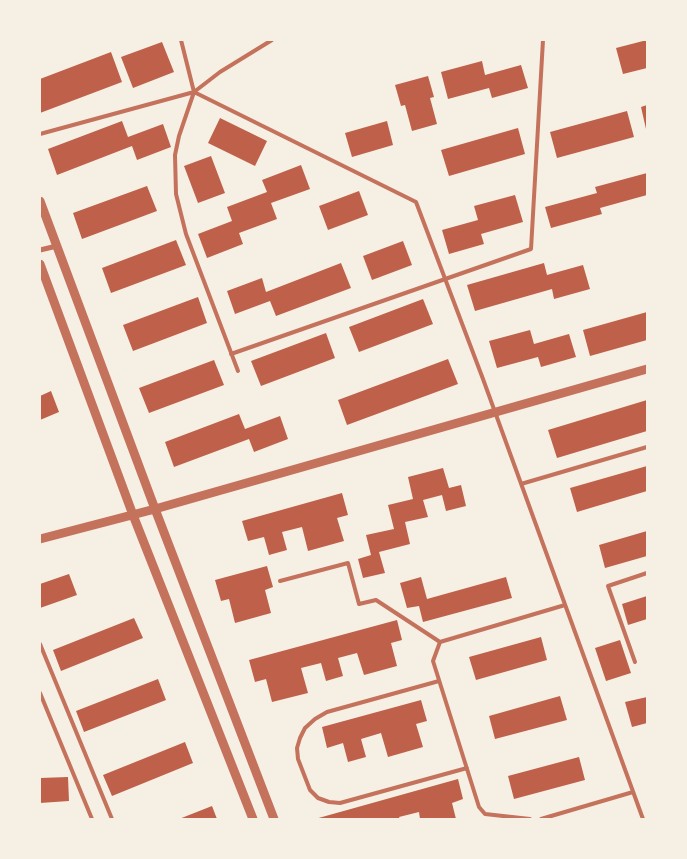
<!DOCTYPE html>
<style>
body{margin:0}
#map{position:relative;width:687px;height:859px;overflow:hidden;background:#f6efe4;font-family:Poppins,sans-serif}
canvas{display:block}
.frame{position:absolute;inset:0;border:41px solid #f6efe4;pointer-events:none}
</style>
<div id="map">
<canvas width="687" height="859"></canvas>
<div class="frame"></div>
</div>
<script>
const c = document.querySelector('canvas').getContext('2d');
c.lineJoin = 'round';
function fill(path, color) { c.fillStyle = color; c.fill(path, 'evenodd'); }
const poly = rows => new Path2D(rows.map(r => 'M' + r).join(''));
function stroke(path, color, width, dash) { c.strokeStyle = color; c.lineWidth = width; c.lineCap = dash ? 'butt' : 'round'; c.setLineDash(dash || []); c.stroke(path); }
const building = poly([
 [647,40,647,68,623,74,616,48],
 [162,42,174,72,133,88,121,57],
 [111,52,122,82,40,113,40,79],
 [482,61,485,75,521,65,528,88,492,98,489,88,448,99,441,72],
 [428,76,434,97,430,98,437,124,412,131,405,105,401,106,395,85],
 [647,105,647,129,646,129,641,107],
 [627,111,634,137,557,158,550,132],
 [220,118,267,141,255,166,208,143],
 [122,121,128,137,163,124,171,147,137,160,132,146,57,175,48,149],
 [387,121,393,145,352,157,345,133],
 [518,128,525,154,449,176,441,150],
 [211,156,225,193,198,203,184,166],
 [301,165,310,189,271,203,277,219,239,233,243,244,207,258,198,234,232,221,227,207,267,192,262,180],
 [647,173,647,195,600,208,602,214,551,228,545,207,597,193,595,187],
 [147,186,157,211,82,239,73,213],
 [359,191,368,215,328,230,319,206],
 [515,195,523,222,481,234,484,244,449,254,442,230,478,220,474,206],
 [176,240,186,265,111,293,102,268],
 [403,241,412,265,372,280,363,256],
 [341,263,351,288,276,316,270,301,235,314,227,291,262,278,266,292],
 [544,263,547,275,583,265,590,289,554,299,552,289,475,311,467,285],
 [198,297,207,323,133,351,123,325],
 [423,299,433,324,359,352,349,327],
 [647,312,647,340,590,356,583,330],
 [530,330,534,344,569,334,576,357,541,367,538,357,497,368,489,341],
 [326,333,335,358,261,386,251,361],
 [448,359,458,384,347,425,338,400],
 [214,360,224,385,149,413,139,388],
 [51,391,59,412,40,420,40,396],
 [647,400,647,431,557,458,548,430],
 [239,414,245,429,280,416,288,439,254,452,249,439,174,467,165,442],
 [647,466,647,491,577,512,570,488],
 [443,468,449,488,461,485,466,506,446,511,442,495,423,500,428,517,405,522,410,544,379,552,385,573,363,578,358,559,371,555,366,535,394,529,388,505,413,499,408,477],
 [342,493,348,515,337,518,344,541,308,551,302,527,282,532,287,550,269,555,264,537,248,541,242,521],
 [647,531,647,556,605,568,599,545],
 [267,566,273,587,265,590,271,613,235,623,229,599,221,601,215,580],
 [69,574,77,595,40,608,40,584],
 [421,577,427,599,506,577,512,598,423,622,419,606,407,608,400,583],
 [647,596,647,619,628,625,622,604],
 [134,618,143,638,61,671,53,650],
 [397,620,402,640,391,643,397,666,364,675,357,653,338,658,343,676,326,681,321,663,301,668,308,693,272,702,266,679,255,682,249,660],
 [541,637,547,660,476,680,469,657],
 [620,640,631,673,606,681,595,648],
 [158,679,166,700,84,732,76,711],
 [560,696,567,720,495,739,489,716],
 [647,697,647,723,632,727,625,702],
 [421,700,427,721,416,724,423,747,388,757,381,733,361,739,366,757,348,762,343,743,327,748,322,727],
 [185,742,193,763,112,796,103,775],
 [579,757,585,780,514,799,508,776],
 [68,777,69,801,40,803,40,778],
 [458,779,463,799,452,803,456,819,420,819,419,812,399,817,400,819,315,819],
 [212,806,217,819,179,819]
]);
const service = poly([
 [181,40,194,92,179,136,175,155,176,194,186,234,238,371],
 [194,92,416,202,483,379,643,819],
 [40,134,194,92,220,72,272,40],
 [231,354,531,249,543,40],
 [521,484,647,447],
 [280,581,348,563,359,604,376,600,440,642,565,605],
 [440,642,433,661,479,807,485,814,530,819],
 [40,644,112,819],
 [635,662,608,586,647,573],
 [439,681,327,712,315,719,305,728,300,738,297,748,298,759,310,790,318,798,329,802,340,803,467,768],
 [40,693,92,819],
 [541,819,633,792]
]);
const minor = poly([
 [40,250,57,246]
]);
const tertiary = poly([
 [40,201,155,509,274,819],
 [40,264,133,515,253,819],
 [40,539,155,509,647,369]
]);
fill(building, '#bf614a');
stroke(service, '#c5725c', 4);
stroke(minor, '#c5725c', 5);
stroke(tertiary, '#c5725c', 9);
</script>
